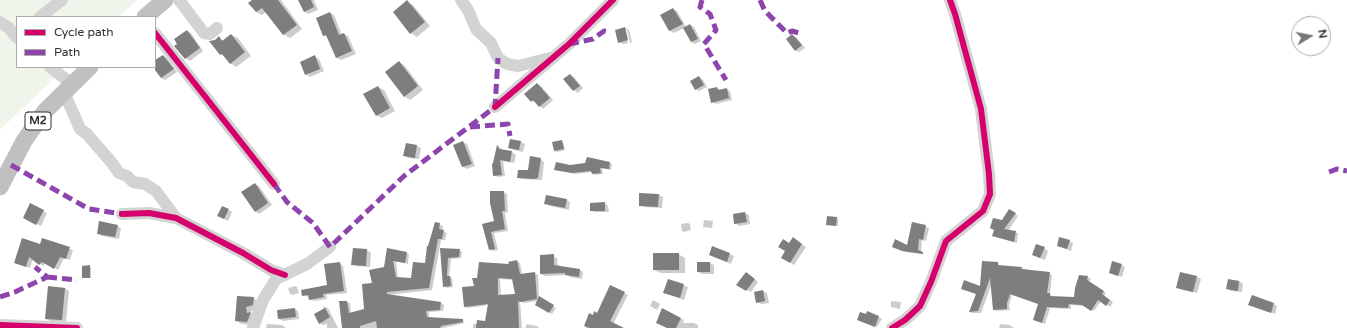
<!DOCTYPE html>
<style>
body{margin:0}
#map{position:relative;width:1347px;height:328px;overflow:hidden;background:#fff;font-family:"Varela Round",sans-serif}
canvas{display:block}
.legend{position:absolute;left:16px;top:16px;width:140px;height:52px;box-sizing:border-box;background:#fff;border:1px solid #ababab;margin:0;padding:5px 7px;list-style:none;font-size:12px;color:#2e2e2e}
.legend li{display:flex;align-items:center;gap:8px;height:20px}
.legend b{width:20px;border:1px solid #ababab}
.north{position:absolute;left:1291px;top:16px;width:40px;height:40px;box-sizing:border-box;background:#fff;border:1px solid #ababab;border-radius:50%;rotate:80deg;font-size:11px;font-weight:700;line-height:16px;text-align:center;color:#2e2e2e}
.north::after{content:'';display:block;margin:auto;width:14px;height:18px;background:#777;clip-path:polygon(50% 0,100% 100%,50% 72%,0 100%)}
</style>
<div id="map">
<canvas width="1347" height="328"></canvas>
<ul class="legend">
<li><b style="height:5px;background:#d6006c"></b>Cycle path</li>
<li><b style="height:5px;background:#8e44ad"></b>Path</li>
</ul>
<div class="north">N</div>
</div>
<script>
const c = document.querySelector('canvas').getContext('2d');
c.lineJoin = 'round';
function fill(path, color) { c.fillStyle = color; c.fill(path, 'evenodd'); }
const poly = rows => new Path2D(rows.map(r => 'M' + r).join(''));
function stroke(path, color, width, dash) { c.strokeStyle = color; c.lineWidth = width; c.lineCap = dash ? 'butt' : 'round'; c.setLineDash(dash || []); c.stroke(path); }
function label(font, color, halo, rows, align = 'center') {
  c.font = font + ' "Varela Round",sans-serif'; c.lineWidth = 4; c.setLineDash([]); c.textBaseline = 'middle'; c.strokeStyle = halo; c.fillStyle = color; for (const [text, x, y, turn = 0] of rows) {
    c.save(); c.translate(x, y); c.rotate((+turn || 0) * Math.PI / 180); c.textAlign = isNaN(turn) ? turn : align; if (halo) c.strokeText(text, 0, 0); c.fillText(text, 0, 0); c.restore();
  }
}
const green = poly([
 [0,0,137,0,119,17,17,17,17,67,66,67,0,130]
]);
const shadow = poly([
 [254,0,281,0,302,29,290,38,284,35,266,12,262,15,256,12],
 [300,0,314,0,318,10,308,14,304,11],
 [407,2,413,5,430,26,417,37,411,33],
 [673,9,677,11,686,27,690,25,694,27,701,41,695,44,691,42,684,28,674,33,670,31,662,16],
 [330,13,334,15,342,35,344,34,348,36,356,54,341,60,337,58,329,38,324,35],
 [625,28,629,30,632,42,630,43,627,30,625,30,628,43,623,44,619,42],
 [187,31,191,33,203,51,190,61,186,58],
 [231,35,238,38,251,56,236,67,230,63,225,57,221,54,215,41,219,38,224,41],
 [792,35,796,37,805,48,799,52,795,50],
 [163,56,167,58,177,72,165,80,161,78,154,67,155,61],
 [315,57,319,59,324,71,310,77,306,74],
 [399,62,405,66,423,90,410,100,404,96],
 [570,75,574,77,583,88,578,93,574,90],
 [699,77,703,80,707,87,699,91,695,89],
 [537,84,541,86,553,100,543,109,536,102,531,101],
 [378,87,384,90,395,111,382,118,376,115],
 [717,88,721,90,726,89,730,91,732,100,716,104,712,102],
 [562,141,563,142,565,150,557,152,555,151],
 [463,142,467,144,475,166,467,169,463,167],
 [521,142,525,144,523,152,513,150,509,148],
 [406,144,417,146,421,148,419,159,408,158,405,155],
 [498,146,502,149,502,150,512,152,516,155,514,163,503,161,505,176,498,177,494,175],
 [587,158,610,163,612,164,611,170,602,168,603,174,595,175,593,172,575,174,558,170,570,166,586,164],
 [540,159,544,162,542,180,522,179,518,177,528,171],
 [255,184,259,186,272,205,259,214,255,211],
 [503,192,507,194,508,212,505,213,508,231,494,233,498,250,493,251,490,249,483,225,495,222],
 [659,195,663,197,662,208,644,207,640,205],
 [566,200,570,202,569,210,550,206,546,203],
 [605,203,608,206,609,212,595,212,591,210],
 [229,210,232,212,228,221,222,218],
 [1010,210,1018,216,1008,231,1018,233,1017,243,993,236,995,230],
 [43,211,47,213,41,226,28,220],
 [745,213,749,215,750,224,739,226,735,223],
 [837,218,838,219,838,226,829,225],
 [704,220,713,221,712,228,703,227],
 [436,223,443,226,442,231,447,233,445,240,441,240,432,290,387,295,441,303,444,305,443,311,429,312,429,318,462,320,465,323,443,328,343,328,347,302,350,303,351,313,365,309,373,284,385,267,387,249,409,254,408,264,396,261,398,278,412,279,426,265],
 [688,223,690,224,691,230,684,232,682,231,681,224],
 [912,223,929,228,926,241,922,240,921,252,924,254,906,252,896,248,908,246],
 [117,226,121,228,119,239,102,236,98,233],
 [43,239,73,250,70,260,64,258,58,270,46,263,43,266,33,258,30,268,19,264,41,245],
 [797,241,806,247,794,265,782,257,789,244],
 [1069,241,1073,243,1071,251,1058,246],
 [713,247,734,256,731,264,714,257],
 [1044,248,1048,251,1045,260,1037,257],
 [441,249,459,250,462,252,461,258,451,259,449,276,452,278,453,287,447,288,444,286],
 [367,250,371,253,370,267,356,266,352,264],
 [678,254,685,258,685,273,661,273,654,270],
 [553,256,557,258,558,267,580,270,583,272,582,279,570,277,567,275,545,276,541,274],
 [517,261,520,263,522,274,535,273,538,275,539,297,556,308,552,314,536,305,538,301,524,303,520,301,522,328,473,328,473,324,486,322,489,305,468,308,465,307,478,278,510,265],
 [500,279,513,280,516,295,501,296],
 [339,263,343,266,347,293,326,295,327,299,314,301,310,299,309,297,303,295,328,286],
 [710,263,714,265,714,274,702,274,698,272],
 [997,263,1000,266,1021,268,1052,275,1050,294,1053,297,1075,298,1080,276,1088,277,1091,279,1089,282,1106,293,1104,296,1113,302,1110,307,1101,301,1094,311,1085,306,1071,305,1071,309,1050,308,1045,324,1037,321,1039,304,1012,295,1009,305,1010,310,997,311,994,309,992,283,981,313,972,313,970,312,976,294],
 [1121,265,1125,267,1122,277,1110,273],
 [89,266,91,267,91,278,85,278,83,277],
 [750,275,758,282,751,292,742,288],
 [1197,277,1201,279,1197,293,1182,290,1178,287],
 [668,280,688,287,684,300,665,293],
 [1229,280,1239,281,1243,284,1242,292,1231,291,1227,288],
 [295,286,297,287,299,293,292,295,290,294,288,288],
 [610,286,628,295,613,324,618,328,585,328,590,315,593,316,598,314],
 [49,287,65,288,69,291,66,322,50,321,46,319],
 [763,291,767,293,769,303,761,304,757,302],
 [238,297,253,298,259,302,259,308,251,311,253,325,242,324,236,321],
 [653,300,660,304,657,310,650,306],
 [891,301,901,302,900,309,891,307],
 [1273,304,1277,306,1275,314,1250,305],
 [323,306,328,308,338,328,327,328,327,324,323,325,319,323,324,310],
 [294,309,298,311,299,319,283,321,279,319],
 [663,310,684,320,683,323,694,323,698,325,698,328,668,328],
 [879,317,882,319,877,327,858,320],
 [267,324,282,325,286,328,266,328],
 [527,324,537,326,539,328,525,328],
 [1000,324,1010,325,1014,328,999,328]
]);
const building = poly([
 [252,0,278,0,297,25,283,35,262,8,256,12,248,3],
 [298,0,311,0,314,7,304,12],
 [407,0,425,22,410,34,393,12],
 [673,8,683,24,669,31,660,15],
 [330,12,339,35,344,33,352,51,336,58,326,35,323,36,316,18],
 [690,24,698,39,691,42,683,28],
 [625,27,628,40,618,43,615,30],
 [187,30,200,48,185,59,174,46,177,44,174,39],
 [231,34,245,52,230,64,222,54,220,55,209,41,215,40,219,36,222,41],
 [792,34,802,45,795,51,786,39],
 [163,55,174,69,161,78,155,70,155,60],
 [315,55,320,69,305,75,300,62],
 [399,61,418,86,404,97,385,72],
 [570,74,580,86,573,91,563,79],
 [699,76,704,85,695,90,690,81],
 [537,83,550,98,539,107,533,100,531,102,524,94],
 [378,86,390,108,376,116,363,94],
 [717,87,718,90,727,88,729,98,711,103,708,89],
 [510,139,521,141,519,150,508,148],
 [562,140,564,149,554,151,552,142],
 [463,141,472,164,462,167,453,145],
 [406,143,417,145,415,158,403,156],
 [497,145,498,146,499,149,512,151,510,162,500,160,502,175,493,176,492,164,493,163],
 [530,156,541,158,538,178,534,179,517,178,518,170,528,170],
 [587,157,610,162,609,169,600,168,601,173,592,174,591,171,572,173,554,170,556,162,570,165,585,163],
 [255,183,268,203,255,212,241,192],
 [490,191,504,191,505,211,502,211,505,229,491,232,495,249,489,250,482,224,494,221,490,203],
 [639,193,659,194,658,207,639,206],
 [546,195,567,199,565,208,544,204],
 [605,202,605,211,590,211,590,203],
 [30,203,44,210,36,225,23,218],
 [222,206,229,209,224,219,217,216],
 [1009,209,1016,213,1004,229,1016,231,1014,242,992,236,994,230,990,228,993,218,1002,220],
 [745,212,747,222,734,224,733,214],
 [827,216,837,217,836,226,826,225],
 [99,221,118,225,115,237,97,234],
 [435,222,440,223,439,229,444,230,442,239,438,239,429,288,387,292,387,294,441,302,440,310,426,311,427,317,463,319,463,322,441,326,440,328,377,328,376,321,360,326,360,328,342,328,339,301,347,301,349,313,364,309,362,284,372,283,369,270,384,267,387,248,407,252,405,263,393,261,396,277,411,278,413,262,425,263,427,246,428,246],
 [912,222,926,225,923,240,919,239,918,250,923,252,923,254,902,251,892,247,895,239,907,245],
 [793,237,802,244,790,263,781,258,785,251,778,247,783,239,789,243],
 [1059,237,1070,240,1067,249,1057,246],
 [22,238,40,244,42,238,70,247,66,259,60,257,54,269,42,262,39,265,29,257,26,267,14,263],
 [1036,244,1045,247,1040,258,1032,255],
 [712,246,730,253,727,262,709,255],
 [353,248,367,249,366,266,351,265],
 [440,248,460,249,459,257,448,258,447,276,450,276,451,286,443,287],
 [653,253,679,253,679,270,653,270],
 [554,254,554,265,580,269,579,277,565,275,565,273,540,274,540,255],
 [517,260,520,274,535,272,537,299,520,302,518,301,519,328,476,328,477,320,485,321,488,304,464,307,462,287,474,286,472,278,477,278,479,262,509,264,508,262],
 [498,278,512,279,515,294,498,295],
 [982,261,998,262,998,265,1022,267,1021,269,1050,272,1047,293,1050,293,1050,296,1074,297,1075,288,1079,275,1088,276,1087,280,1104,291,1102,294,1110,300,1106,306,1098,300,1091,311,1082,305,1069,304,1068,308,1047,307,1042,323,1033,320,1038,304,1010,294,1007,303,1007,309,993,310,990,278,978,311,969,312,976,294,961,289,964,280,980,286],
 [1112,261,1122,264,1118,276,1109,273],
 [340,262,344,291,323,294,324,297,309,300,308,295,302,296,301,290,327,285,324,264],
 [697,262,710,262,710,272,697,272],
 [90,265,90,278,82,278,82,266],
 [746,272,755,279,746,291,736,285],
 [1180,272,1197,276,1193,292,1176,288],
 [668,279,684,284,680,298,663,293],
 [1228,279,1239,281,1238,291,1226,289],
 [610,285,625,292,610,321,624,328,590,328,584,326,589,313,593,315,594,311,597,313],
 [48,286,65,288,62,320,45,319],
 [763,290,765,301,756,303,754,292],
 [1252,295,1274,303,1271,313,1248,305],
 [237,296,254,297,253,305,246,307,247,313,251,312,247,322,235,321],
 [539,296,554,305,549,313,535,305],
 [295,308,296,317,278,319,277,310],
 [325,308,330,317,319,324,314,314],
 [662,308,681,318,676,328,667,328,656,323],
 [867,311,879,316,875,327,857,320,860,312,866,314]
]);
const minor = poly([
 [179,0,204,33,210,34,217,28],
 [461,0,468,10,476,29,491,43,498,58,507,64,518,66,550,58],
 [40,17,62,0],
 [0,22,9,28,17,38],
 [155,33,274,184],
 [50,67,72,84],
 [64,92,80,129,87,134,112,163,119,173,127,176,133,182,145,184,156,191,176,218],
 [495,107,569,44,613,0],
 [122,214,149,213,176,218,243,253,271,270,285,275],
 [0,325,77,328],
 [253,328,263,300,276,279,307,264,330,247],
 [892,328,905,320,920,306,931,282,946,241,983,211,990,194,989,174,981,109,955,14,950,0]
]);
const highway = poly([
 [145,17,165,0],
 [0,187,24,141,45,111,90,67]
]);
const quiet = poly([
 [702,0,700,7,710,14,716,30,704,44,726,80],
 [760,0,765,11,787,33,792,31,799,33],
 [569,44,593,39,604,31,609,32],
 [470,127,508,124,510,136],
 [11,165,89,209,122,214],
 [1329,172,1337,169,1347,171],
 [274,184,287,202,313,223,330,247,404,176,495,107,498,58],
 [47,277,77,280],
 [0,297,15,292,47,277,35,267]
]);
const cycleway = poly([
 [155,33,274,184],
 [495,107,569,44,613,0],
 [122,214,149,213,176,218,243,253,271,270,285,275],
 [0,325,77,328],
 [892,328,905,320,920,306,931,282,946,241,983,211,990,194,989,174,981,109,955,14,950,0]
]);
const shields = [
 [38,121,26]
];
const shieldNames = [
 ["M2",38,121]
];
fill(green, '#f0f5ec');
fill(shadow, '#0003');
fill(building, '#7e7e7e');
stroke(minor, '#d3d3d3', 12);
stroke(highway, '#c0c0c0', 17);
stroke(quiet, '#8e44ad', 5, [10, 5]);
stroke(cycleway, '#d6006c', 6);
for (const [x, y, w] of shields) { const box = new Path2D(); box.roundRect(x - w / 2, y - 9, w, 18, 3); c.fillStyle = '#fff'; c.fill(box); stroke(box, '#2e2e2e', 1); }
label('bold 11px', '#2e2e2e', null, shieldNames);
</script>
